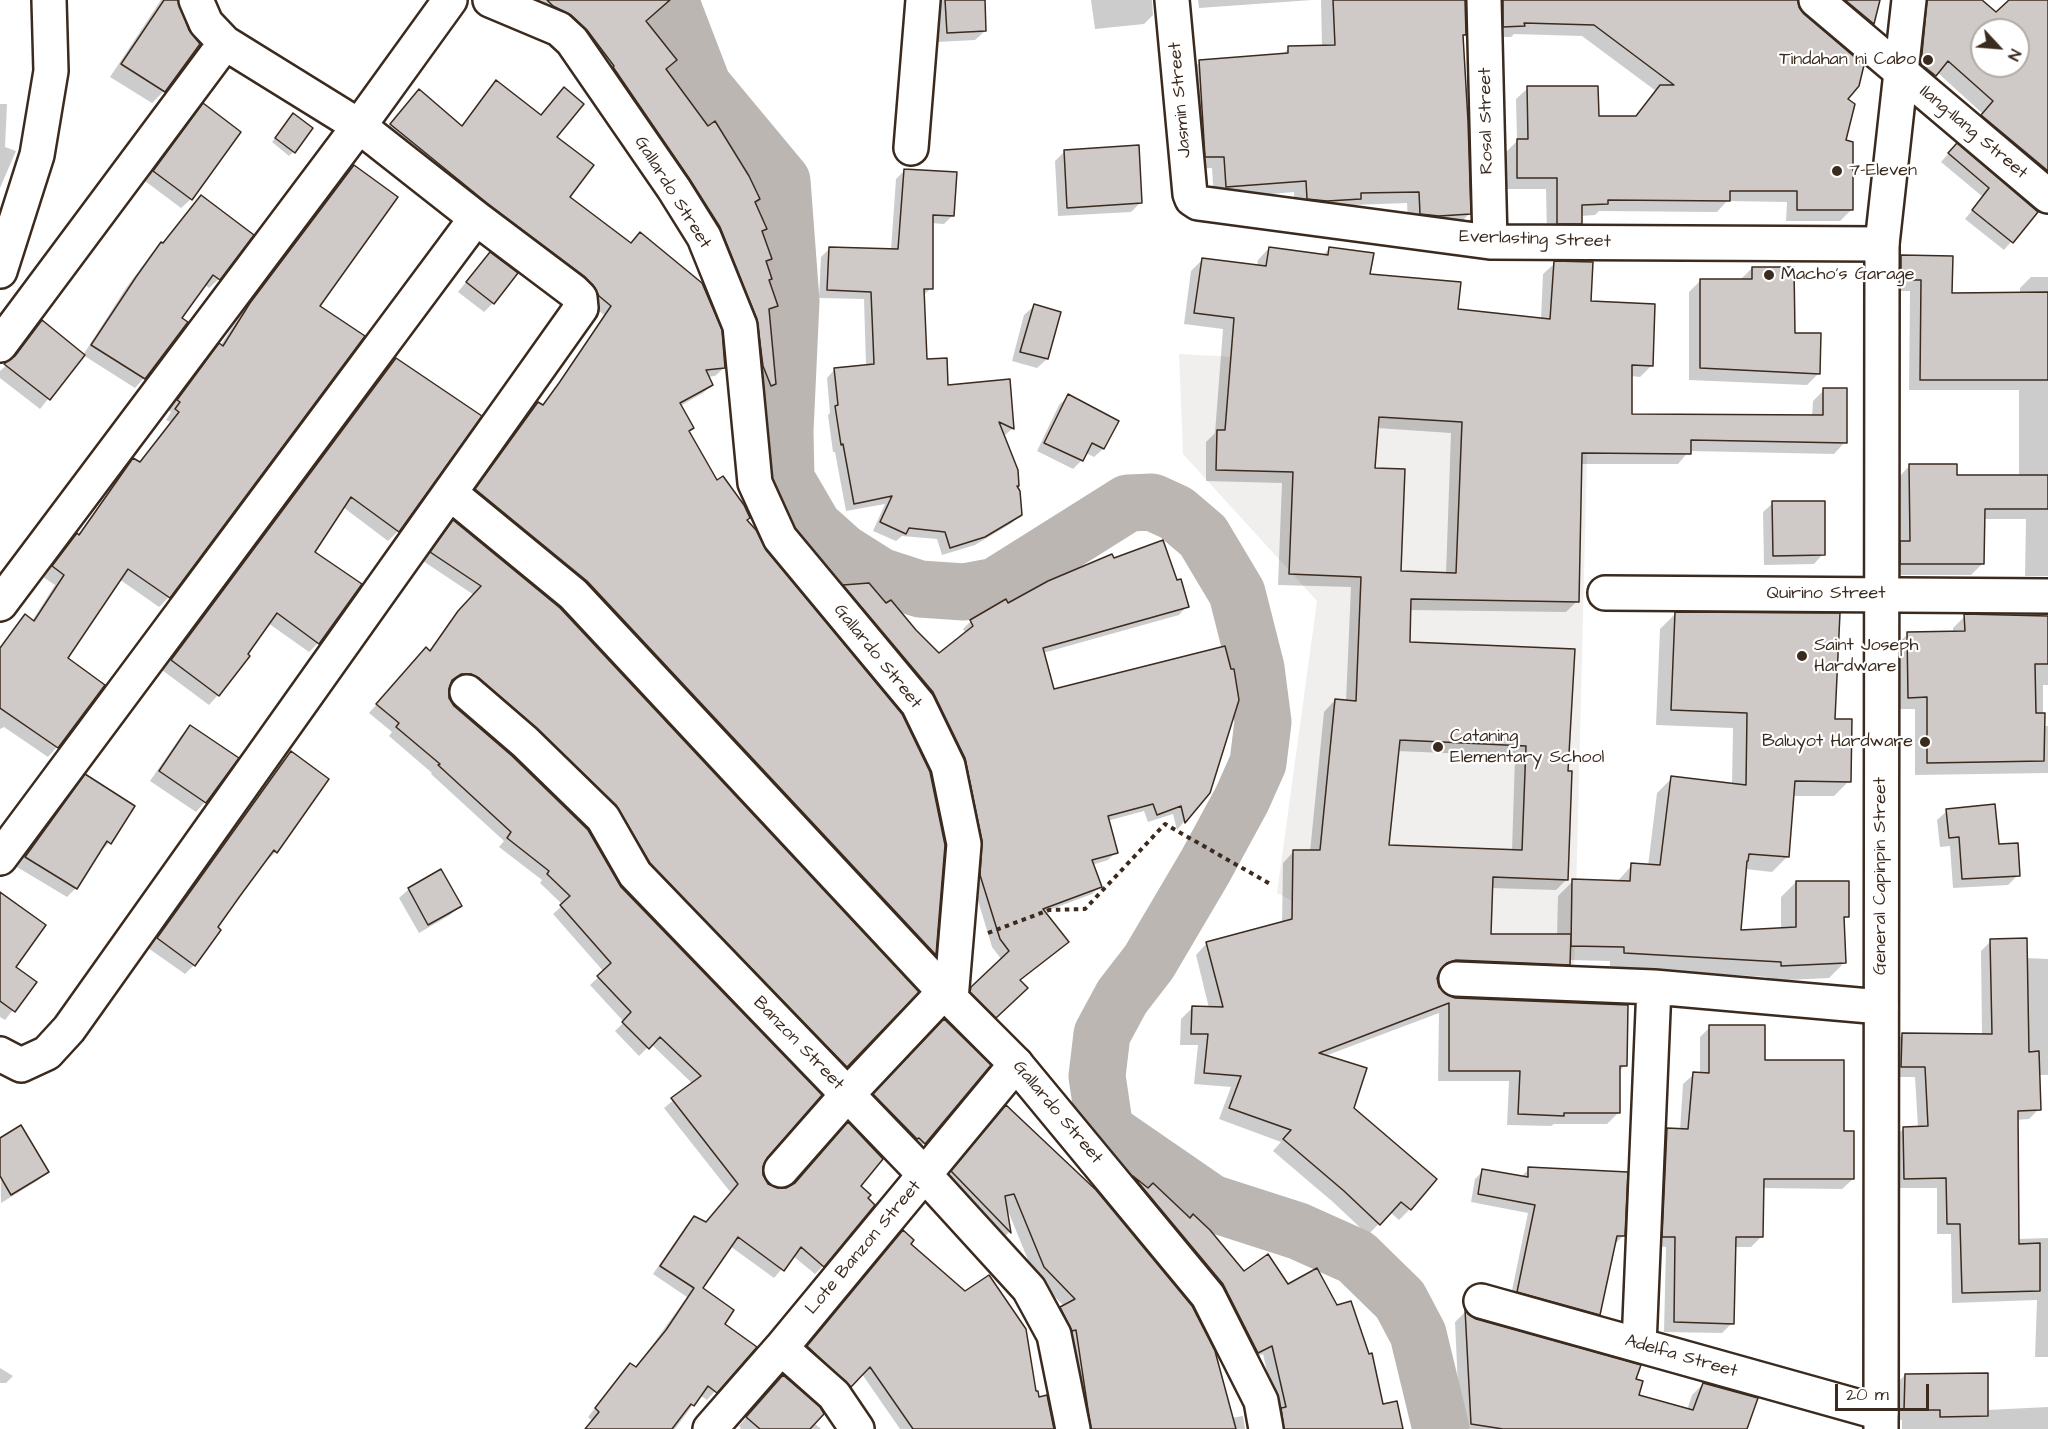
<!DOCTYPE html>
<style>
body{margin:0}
#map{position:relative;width:2048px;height:1429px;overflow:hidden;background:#fff;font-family:"Architects Daughter",sans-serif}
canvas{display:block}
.north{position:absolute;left:1970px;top:18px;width:60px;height:60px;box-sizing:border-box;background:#fff;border:2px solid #b1aaa5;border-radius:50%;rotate:116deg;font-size:16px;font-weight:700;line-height:24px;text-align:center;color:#3b2a1e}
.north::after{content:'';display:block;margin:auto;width:21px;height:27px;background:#3b2a1e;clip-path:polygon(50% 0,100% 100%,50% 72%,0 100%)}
.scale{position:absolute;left:1835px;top:1384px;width:94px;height:27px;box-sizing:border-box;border:3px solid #3b2a1e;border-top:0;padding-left:8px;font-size:18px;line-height:21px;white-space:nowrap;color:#3b2a1e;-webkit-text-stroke:4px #fff;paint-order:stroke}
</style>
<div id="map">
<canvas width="2048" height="1429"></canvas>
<div class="north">N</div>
<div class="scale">20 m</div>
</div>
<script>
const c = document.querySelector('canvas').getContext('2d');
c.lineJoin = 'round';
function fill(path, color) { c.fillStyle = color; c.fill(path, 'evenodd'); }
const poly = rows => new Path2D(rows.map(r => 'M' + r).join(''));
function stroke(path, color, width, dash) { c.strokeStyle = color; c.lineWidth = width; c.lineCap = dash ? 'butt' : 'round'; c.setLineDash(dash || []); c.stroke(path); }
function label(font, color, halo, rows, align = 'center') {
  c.font = font + ' "Architects Daughter",sans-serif'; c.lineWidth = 4.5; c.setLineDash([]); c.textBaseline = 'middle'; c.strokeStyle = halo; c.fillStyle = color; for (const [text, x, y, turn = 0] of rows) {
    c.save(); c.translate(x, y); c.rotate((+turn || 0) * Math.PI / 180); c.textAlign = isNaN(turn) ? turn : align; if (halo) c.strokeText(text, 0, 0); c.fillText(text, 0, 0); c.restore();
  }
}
const built = poly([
 [1179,354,1589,375,1574,978,1436,976,1277,893,1317,601,1183,454]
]);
const shadow = poly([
 [161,0,176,0,164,91,152,103,110,77],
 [519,0,634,0,665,70,758,199,754,203,765,229,761,233,771,259,766,264,770,279,768,281,776,306,768,314,774,384,766,392,763,393,755,374,714,238],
 [936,0,983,0,985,31,975,40,938,42],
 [1091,0,1152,0,1153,15,1144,24,1095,29],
 [1198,0,1312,0,1199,8],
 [1321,0,1464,0,1465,34,1461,37,1469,214,1457,226,1408,226,1407,203,1353,205,1347,211,1295,211,1294,192,1214,199,1212,168,1194,169,1187,74,1200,62,1281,56,1289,48,1322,47],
 [1487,0,1796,0,1797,7,1846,99,1844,141,1852,209,1840,221,1786,221,1787,202,1727,201,1717,212,1599,211,1595,215,1580,216,1580,223,1569,235,1547,235,1546,189,1506,189,1506,152,1517,141,1516,99,1528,88,1597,117,1634,118,1656,91,1582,36,1514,34,1511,37,1492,37],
 [1820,0,1878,0,1872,23,1861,35],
 [1922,0,1979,0,1996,14,2011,0,2048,0,2048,191,1971,127,1983,114,1937,72,1923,87,1910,76],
 [1982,30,2018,30,2018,66,1982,66],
 [497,82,555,137,568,197,724,368,715,376,708,377,712,385,703,393,680,406,692,428,688,432,717,483,745,520,764,551,944,845,934,955,926,963,468,499,529,412,538,404,541,406,551,394,604,315,382,133,410,100,461,127],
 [0,104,7,104,5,147,16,151,0,188],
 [203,105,191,199,181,208,145,181,194,115],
 [289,119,293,152,289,156,272,142],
 [1064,152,1141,202,1131,212,1058,216,1055,161],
 [1949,153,2036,212,2004,250,1965,219,1983,197,1941,162],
 [354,166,318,306,362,337,169,597,159,607,119,579,66,659,57,747,48,757,4,727,0,729,0,647,25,616,32,621,55,585,43,577,67,545,77,536,124,470,133,460,139,463,170,422,166,420,171,412,168,410,209,355,220,346,240,315,344,176],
 [904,171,953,215,944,224,931,223,931,288,923,296,925,360,946,386,1013,428,1003,437,1016,487,1020,515,1012,523,975,545,942,555,937,539,902,536,896,541,873,531,885,504,846,511,835,452,833,452,828,415,830,413,827,378,835,369,866,366,864,299,819,298,821,257,829,249,891,250,896,179],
 [202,197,219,279,209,288,204,284,179,318,186,322,144,378,135,388,83,355,40,409,0,378,0,371,10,362,42,322,83,355,126,288,152,253,162,244],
 [1269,248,1322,256,1330,248,1369,276,1457,310,1541,319,1543,274,1555,263,1589,303,1651,366,1640,377,1631,376,1631,415,1812,416,1813,401,1824,390,1845,442,1834,454,1689,451,1678,464,1580,464,1577,601,1566,612,1409,610,1408,643,1566,772,1567,879,1556,890,1491,888,1489,935,1557,936,1558,896,1573,881,1617,882,1632,865,1648,866,1657,793,1672,778,1732,784,1733,728,1656,725,1660,629,1675,614,1834,720,1849,781,1834,796,1792,796,1788,856,1772,872,1745,869,1740,931,1781,930,1781,897,1796,882,1847,916,1842,921,1844,963,1829,978,1767,981,1767,977,1610,967,1610,961,1569,960,1569,964,1558,975,1444,971,1438,973,1436,978,1438,988,1445,996,1625,1065,1619,1072,1619,1112,1607,1124,1554,1124,1551,1126,1507,1125,1509,1081,1438,1081,1439,1013,1325,1056,1410,1209,1399,1220,1390,1212,1368,1235,1333,1202,1273,1151,1281,1142,1219,1119,1231,1087,1194,1084,1198,1045,1180,1045,1181,1019,1193,1007,1209,1008,1196,955,1207,943,1282,923,1283,863,1294,851,1310,852,1324,712,1335,700,1346,701,1351,587,1278,585,1282,483,1206,481,1206,442,1215,433,1223,329,1184,324,1191,271,1203,259,1257,267,1258,260],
 [1377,428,1451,433,1446,574,1400,573,1373,469],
 [1397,751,1515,756,1512,851,1387,846],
 [1901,257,1951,294,2020,294,2020,288,2031,277,2048,277,2048,576,2025,576,2026,519,1983,519,1983,563,1971,575,1890,575,1890,553,1899,544,1899,477,1910,465,1956,476,2019,476,2019,390,1909,390,1910,291,1890,291,1890,268],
 [481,263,493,303,484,312,458,292],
 [1752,268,1819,373,1807,385,1689,380,1689,292,1701,280,1740,280],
 [1034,306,1047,359,1037,368,1012,361,1024,315],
 [396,359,479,416,398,531,388,541,343,507,313,552,318,643,309,652,268,623,218,695,209,705,162,670,386,369],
 [1068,396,1117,421,1103,449,1094,457,1086,453,1082,460,1073,469,1037,451,1059,405],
 [1773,503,1823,554,1814,564,1764,565,1763,512],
 [454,522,916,992,838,1074,462,681,449,683,448,698,765,1157,761,1167,762,1176,767,1185,778,1190,858,1186,823,1266,815,1274,793,1256,774,1278,730,1246,701,1289,723,1324,755,1347,707,1400,700,1395,675,1429,586,1429,592,1421,588,1417,622,1373,630,1365,635,1369,687,1297,653,1274,686,1226,695,1218,705,1224,731,1193,664,1108,693,1084,651,1044,639,1056,615,1031,624,1022,590,985,604,972,553,914,563,905,540,883,542,880,499,847,504,841,431,774,432,773,389,736,392,732,369,713,418,657,429,652,450,621,474,595,423,561],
 [868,585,886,605,939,655,966,634,963,629,971,621,1007,605,1187,606,1179,615,1043,653,1052,691,1209,792,1177,830,1173,814,1148,822,1144,811,1107,821,1116,852,1108,860,1092,865,1100,886,1092,894,1044,912,1067,942,1019,981,1018,996,987,1025,963,996,1002,960,992,947,973,884,959,771,836,594,844,586],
 [1965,616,2048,617,2048,685,2043,685,2043,726,2048,726,2048,773,1915,775,1915,709,1896,709,1895,646,1908,634,1953,633,1953,628],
 [190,727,205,802,196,812,150,781,181,736],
 [291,753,327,779,276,852,266,861,265,860,216,928,194,965,185,974,148,948,282,762],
 [86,776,109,843,100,852,76,888,67,897,17,867,76,786],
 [1947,811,1997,845,2018,875,2008,885,1953,888,1950,846,1940,847,1937,820],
 [409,889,460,906,450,915,419,933,399,898],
 [0,894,44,925,15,968,35,982,5,1020,0,1017],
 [1991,941,2026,958,2048,959,2048,1075,2038,1075,2039,1109,2029,1119,2016,1120,2018,1239,2048,1238,2048,1357,2035,1357,2037,1300,1952,1303,1951,1234,1937,1234,1937,1188,1894,1188,1894,1138,1904,1128,1918,1128,1915,1077,1892,1077,1893,1044,1903,1034,1982,1036,1981,951],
 [944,1021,989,1065,918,1150,868,1102],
 [1710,1027,1764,1061,1842,1132,1853,1179,1842,1189,1762,1188,1761,1237,1751,1247,1734,1247,1732,1323,1722,1333,1664,1332,1666,1247,1653,1246,1657,1140,1667,1130,1680,1130,1683,1084,1694,1074,1700,1074,1700,1037],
 [997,1116,1231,1418,1243,1416,1245,1429,1081,1429,1052,1317,1064,1306,1035,1277,1006,1206,1009,1232,1001,1241,943,1182],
 [0,1139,47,1172,37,1181,1,1203],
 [1529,1169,1623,1236,1615,1244,1599,1314,1591,1322,1510,1300,1528,1213,1471,1202,1475,1179,1483,1171,1521,1177],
 [1133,1178,1244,1274,1288,1286,1401,1429,1275,1429,1277,1415,1263,1354,1248,1361,1125,1186],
 [895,1240,909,1244,1034,1393,1052,1429,900,1429,862,1374,842,1394,800,1355],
 [1465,1312,1467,1316,1634,1380,1637,1396,1687,1410,1692,1395,1703,1384,1746,1429,1460,1429,1455,1322],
 [0,1368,13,1376,6,1383,0,1383],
 [1905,1375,1987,1410,2048,1407,2048,1429,1902,1429,1902,1420,1895,1420,1895,1385],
 [775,1385,814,1423,821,1429,740,1429,741,1428,739,1426]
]);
const river = poly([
 [670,0,703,86,782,181,791,301,785,431,786,479,814,527,842,552,880,576,920,589,964,592,996,586,1128,503,1152,502,1176,513,1203,536,1237,593,1256,668,1263,722,1258,763,1242,799,1205,867,1149,962,1122,997,1102,1034,1097,1076,1105,1130,1211,1203,1298,1231,1356,1257,1400,1300,1418,1334,1441,1429]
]);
const building = poly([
 [164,0,178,0,189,30,200,44,165,92,121,64,164,0],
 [547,0,670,0,646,21,677,60,666,69,708,126,715,121,749,176,760,199,755,202,767,229,762,231,772,259,766,261,772,279,769,280,778,306,769,309,776,384,771,386,763,366,757,319,720,227,689,178,613,67,614,66,587,30,571,15,553,6,547,0],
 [945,0,985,0,986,31,947,33,945,0],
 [1333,0,1465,0,1466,35,1463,35,1468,121,1471,214,1439,216,1420,214,1419,192,1361,193,1361,199,1327,201,1307,199,1306,181,1226,187,1224,157,1205,157,1199,60,1288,53,1288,46,1335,45,1333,0],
 [1503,0,1798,0,1799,7,1804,14,1864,65,1859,86,1848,99,1855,104,1846,140,1853,142,1853,210,1797,210,1797,191,1730,191,1730,201,1608,200,1608,204,1582,205,1582,224,1557,224,1557,178,1517,178,1517,139,1528,139,1527,86,1598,86,1599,116,1636,116,1660,85,1674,85,1594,25,1524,23,1525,26,1503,27,1503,0],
 [1845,0,1880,0,1874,24,1845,0],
 [1927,0,1982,0,1996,12,2009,0,2048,0,2048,171,1981,115,1993,101,1948,61,1936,76,1921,64,1927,0],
 [1982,30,2018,30,2018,66,1982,66,1982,30],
 [496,80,541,115,564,87,584,104,557,137,594,165,570,197,631,243,640,232,702,283,722,330,725,368,706,370,713,385,680,403,694,428,689,431,717,480,723,476,744,505,750,518,747,520,756,530,766,550,902,714,930,772,945,845,936,955,587,581,475,489,538,402,543,405,559,383,611,306,599,296,593,285,584,276,487,203,390,124,419,89,462,126,496,80],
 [203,103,241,132,192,200,153,171,203,103],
 [293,113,313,128,295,153,275,138,293,113],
 [1957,143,2038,212,2013,243,1972,210,1989,188,1948,153,1957,143],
 [1139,145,1142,203,1067,208,1064,150,1139,145],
 [354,165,398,197,320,306,365,336,170,598,128,569,68,658,105,685,58,748,0,708,0,648,25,614,34,621,64,575,52,566,77,533,79,535,133,458,140,462,179,412,175,409,180,402,177,400,219,343,223,346,250,303,354,165],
 [904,169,957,172,954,216,933,215,933,289,924,289,927,359,947,358,948,385,1010,379,1014,429,999,422,1018,470,1019,486,1017,486,1020,491,1022,515,985,537,950,548,945,532,909,528,906,534,880,522,892,496,854,504,843,444,841,445,835,406,838,405,834,368,874,364,871,292,827,290,829,247,898,249,904,169],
 [201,195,254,235,220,280,213,275,182,318,188,322,145,379,91,345,136,277,161,242,163,243,201,195],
 [1269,247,1328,255,1329,247,1374,253,1370,274,1461,282,1458,309,1550,319,1554,261,1593,262,1591,301,1655,304,1653,366,1632,365,1632,414,1823,415,1823,388,1847,388,1847,443,1691,440,1691,454,1582,453,1579,602,1411,599,1410,642,1575,649,1568,771,1572,771,1568,880,1493,877,1491,934,1571,934,1570,965,1456,960,1447,963,1441,969,1437,978,1439,987,1446,994,1455,998,1628,1005,1627,1066,1620,1066,1620,1113,1564,1113,1564,1116,1518,1114,1520,1071,1449,1071,1449,1003,1319,1053,1367,1068,1354,1108,1437,1179,1411,1210,1401,1202,1380,1225,1344,1191,1283,1139,1291,1130,1229,1108,1241,1076,1204,1073,1208,1034,1191,1034,1192,1006,1223,1007,1206,942,1292,919,1293,850,1320,850,1335,699,1356,701,1361,577,1289,574,1293,472,1216,470,1217,430,1225,430,1234,318,1194,313,1202,258,1266,266,1269,247],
 [1379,417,1462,422,1456,573,1401,571,1405,469,1375,468,1379,417],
 [1400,740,1526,746,1522,850,1389,845,1400,740],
 [490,252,518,273,494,304,466,282,490,252],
 [1901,255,1953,256,1952,293,2048,292,2048,380,1920,380,1921,280,1901,280,1901,255],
 [1752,267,1794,267,1795,333,1821,333,1820,374,1700,368,1700,279,1752,279,1752,267],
 [1034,304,1061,312,1048,359,1020,352,1034,304],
 [42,320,85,355,50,400,4,364,15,356,42,320],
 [396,358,482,416,399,532,351,497,315,552,362,584,319,644,277,613,248,654,250,656,219,696,171,660,396,358],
 [1068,394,1119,421,1104,449,1092,443,1083,461,1044,443,1068,394],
 [1909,464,1957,464,1957,475,2048,475,2048,509,1985,509,1984,564,1900,564,1900,541,1910,541,1909,464],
 [1772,501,1825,501,1825,555,1773,556,1772,501],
 [453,520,560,608,919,992,847,1067,650,863,616,805,538,729,479,678,471,674,461,674,452,680,449,689,449,698,454,706,512,756,588,830,621,887,822,1095,767,1158,763,1167,763,1175,768,1184,778,1188,786,1188,795,1183,848,1122,883,1159,861,1186,871,1195,868,1198,875,1205,824,1267,801,1247,784,1271,738,1237,703,1288,734,1310,725,1324,757,1347,717,1393,708,1386,694,1406,691,1404,672,1429,585,1429,599,1412,595,1408,630,1363,636,1367,666,1330,694,1288,660,1266,694,1216,706,1222,738,1184,671,1098,701,1076,660,1037,649,1049,622,1022,631,1012,597,976,611,963,560,905,570,896,547,874,549,871,507,838,511,832,438,765,440,764,396,727,399,723,376,704,426,647,430,651,458,611,481,586,430,552,453,520],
 [1163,540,1177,580,1181,579,1189,607,1043,648,1054,689,1225,646,1231,669,1234,669,1239,700,1210,793,1185,823,1181,806,1157,815,1153,804,1108,816,1118,853,1092,860,1102,887,1043,909,1069,942,1020,980,1028,988,996,1018,970,992,971,987,1009,951,1000,939,980,875,982,841,965,758,933,692,843,585,869,583,886,603,891,600,916,630,939,653,973,626,970,620,1006,599,1008,603,1048,581,1112,554,1114,558,1163,540],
 [1675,612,1840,613,1835,719,1852,719,1851,782,1795,781,1789,857,1749,854,1748,861,1747,861,1741,930,1796,927,1796,881,1849,881,1849,917,1844,917,1846,963,1781,966,1781,962,1624,953,1624,947,1571,946,1572,879,1630,881,1631,863,1660,865,1671,776,1746,785,1747,713,1671,710,1675,612],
 [1964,614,2048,616,2048,664,2035,664,2036,713,2045,713,2044,761,1927,763,1927,697,1908,698,1907,632,1965,631,1964,614],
 [190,725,239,758,206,803,159,771,190,725],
 [291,751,329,779,277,853,274,850,240,896,218,927,221,930,195,966,157,938,291,751],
 [85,774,135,806,111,844,107,841,77,889,25,857,85,774],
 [1995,804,1999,844,2018,843,2020,876,1962,879,1959,837,1949,838,1946,809,1995,804],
 [441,869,462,906,428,925,408,888,441,869],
 [0,892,46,925,16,967,37,982,15,1012,0,1001,0,892],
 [2027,938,2029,1052,2039,1051,2041,1110,2018,1111,2019,1244,2040,1243,2040,1291,1962,1293,1960,1224,1947,1224,1946,1178,1904,1179,1903,1127,1928,1126,1925,1067,1901,1067,1902,1033,1992,1034,1990,939,2027,938],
 [944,1019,991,1065,925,1144,919,1138,917,1139,873,1094,944,1019],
 [1709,1025,1765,1025,1765,1060,1844,1060,1844,1131,1854,1131,1854,1179,1764,1179,1763,1237,1736,1237,1734,1324,1674,1322,1675,1237,1662,1237,1667,1128,1688,1129,1693,1072,1709,1073,1709,1025],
 [1006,1105,1096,1190,1192,1306,1215,1351,1236,1429,1091,1429,1076,1330,1072,1331,1060,1307,1075,1299,1044,1267,1014,1194,1005,1196,1011,1233,951,1171,1006,1105],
 [21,1125,49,1172,11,1195,0,1176,0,1138,21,1125],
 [1528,1167,1628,1172,1625,1236,1617,1236,1600,1315,1517,1292,1535,1205,1478,1194,1482,1169,1528,1177,1528,1167],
 [1133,1176,1148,1188,1153,1183,1190,1218,1193,1214,1210,1230,1244,1271,1268,1254,1288,1284,1317,1268,1337,1305,1351,1301,1369,1354,1372,1353,1383,1404,1397,1401,1403,1429,1284,1429,1281,1408,1286,1407,1272,1346,1258,1353,1223,1284,1133,1176],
 [903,1230,914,1240,911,1244,965,1291,989,1275,1026,1329,1036,1391,1038,1391,1039,1397,1047,1395,1054,1429,913,1429,870,1367,851,1387,807,1346,903,1230],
 [1465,1309,1468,1314,1476,1319,1641,1365,1636,1379,1643,1381,1639,1395,1693,1410,1703,1383,1758,1398,1747,1429,1503,1429,1471,1424,1465,1309],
 [1988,1373,1988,1416,1940,1417,1940,1410,1904,1410,1905,1374,1988,1373],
 [783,1375,820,1407,824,1414,810,1429,760,1429,746,1417,783,1375]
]);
const path = poly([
 [988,933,1049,910,1085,909,1165,824,1272,885]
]);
const minor = poly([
 [196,0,206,23,225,43],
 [1172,0,1190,194,1192,199,1198,203,1490,242,1882,244],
 [1484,0,1490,242],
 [1816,0,2048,196],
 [911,148,923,0],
 [0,271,37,155,51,71,49,0],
 [0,345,225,43,359,126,476,218,573,291,580,298,581,308,69,1029,47,1053,21,1065,0,1054],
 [450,493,573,594,951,999],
 [1605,593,2048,596],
 [0,604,359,126,450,0],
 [467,692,525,742,603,818,635,874,925,1175,1029,1289,1054,1335,1073,1429],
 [0,858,476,218],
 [1456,979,1654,987,1881,1007],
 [781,1170,847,1095,944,992],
 [1481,1301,1881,1413],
 [1639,1345,1654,987],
 [781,1348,834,1395,857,1429],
 [710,1429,781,1348,1016,1064]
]);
const tertiary = poly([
 [490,0,559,29,572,41,674,189,704,237,740,326,755,483,780,538,918,704,948,766,964,844,951,999,1016,1064,1208,1296,1261,1401,1266,1429],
 [1881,1429,1882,244,1909,0]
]);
const markers = [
 [1928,60,6,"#3b2a1e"],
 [1837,171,6,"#3b2a1e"],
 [1769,275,6,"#3b2a1e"],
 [1802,656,6,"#3b2a1e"],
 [1925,742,6,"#3b2a1e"],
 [1438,747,6,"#3b2a1e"]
];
const poiNames = [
 ["Tindahan ni Cabo",1916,60,"right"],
 ["7-Eleven",1849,171],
 ["Macho's Garage",1781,275],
 ["Saint Joseph",1814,646],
 ["Hardware",1814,667],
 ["Cataning",1450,737],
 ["Elementary School",1450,758],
 ["Baluyot Hardware",1913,742,"right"]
];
const streetNames = [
 ["Jasmin Street",1181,100,-95],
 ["Rosal Street",1487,121,-91],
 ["Ilang-Ilang Street",1973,133,40],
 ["Gallardo Street",672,193,58],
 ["Everlasting Street",1535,240,2],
 ["Quirino Street",1826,594],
 ["Gallardo Street",877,657,51],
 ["General Capinpin Street",1881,876,-90],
 ["Banzon Street",798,1044,46],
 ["Gallardo Street",1057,1113,50],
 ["Lote Banzon Street",864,1248,-50],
 ["Adelfa Street",1681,1357,16]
];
fill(built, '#f1efee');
fill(shadow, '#0003');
stroke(river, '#bcb6b3', 57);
fill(building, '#cfcac7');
stroke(building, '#3b2a1e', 1.5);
stroke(minor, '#3b2a1e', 38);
stroke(tertiary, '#3b2a1e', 38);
stroke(path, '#3b2a1e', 4, [4.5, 4.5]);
stroke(minor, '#fff', 33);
stroke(tertiary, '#fff', 33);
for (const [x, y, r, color] of markers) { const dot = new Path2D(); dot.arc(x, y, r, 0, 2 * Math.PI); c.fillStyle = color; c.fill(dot); stroke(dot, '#fff', 2); }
label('18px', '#3b2a1e', '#fff', poiNames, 'left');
label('18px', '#3b2a1e', '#fff', streetNames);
</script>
